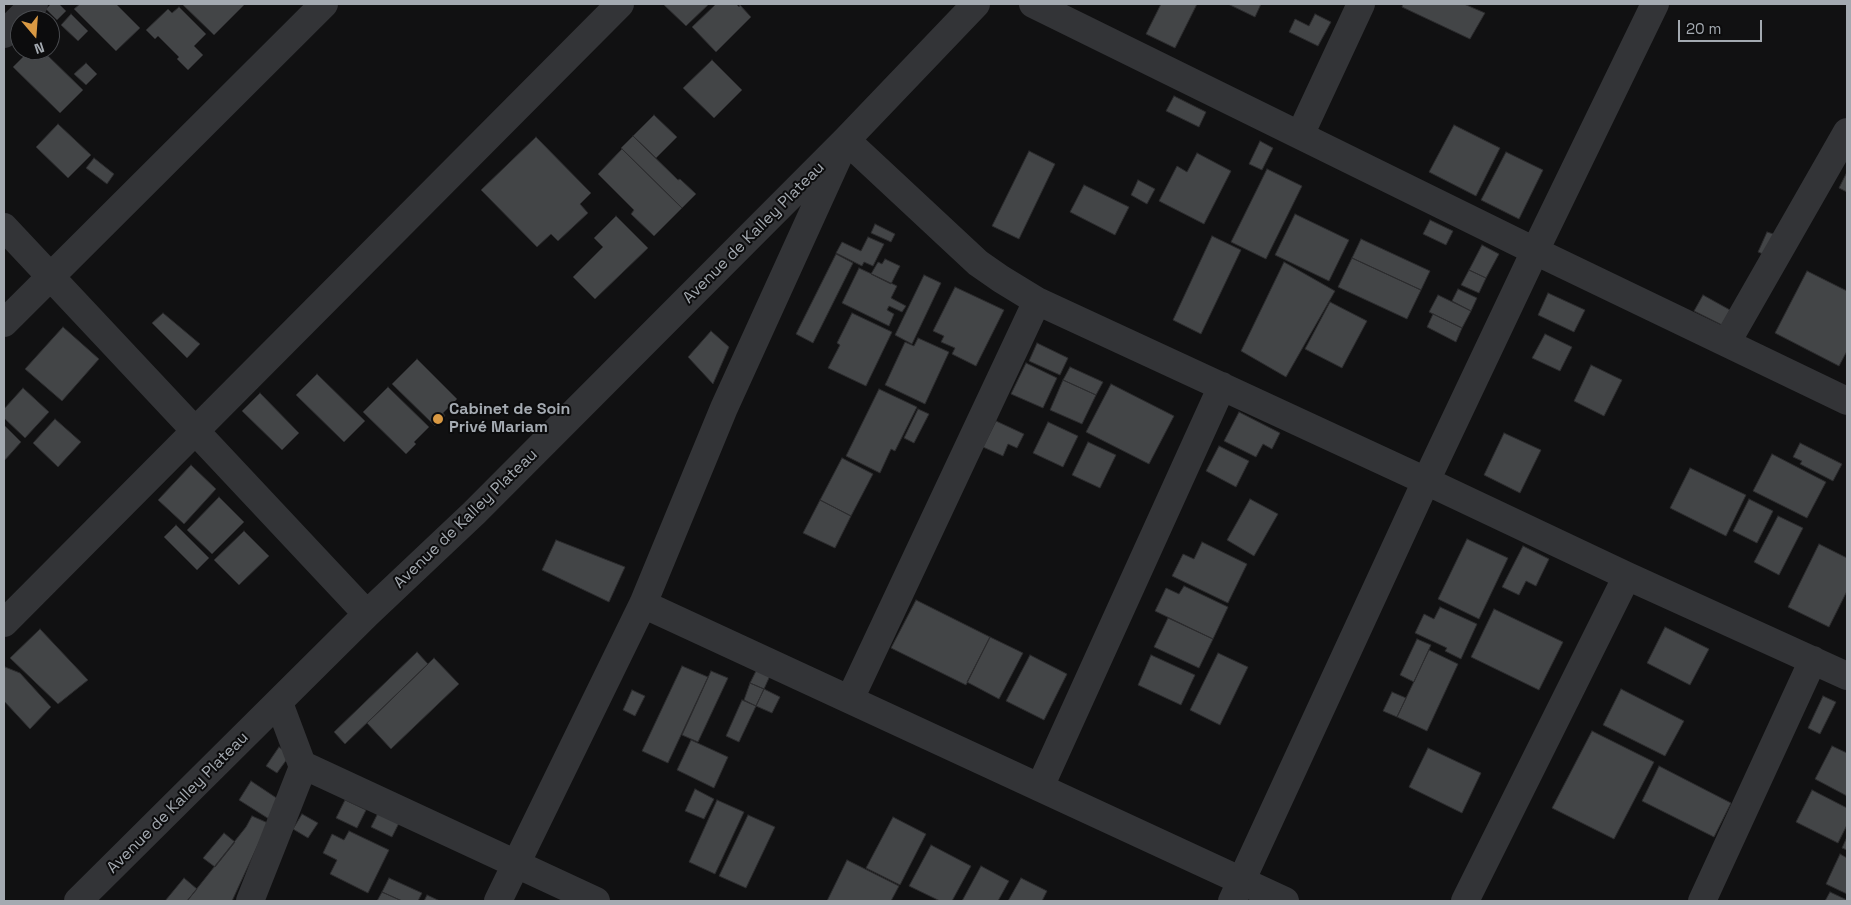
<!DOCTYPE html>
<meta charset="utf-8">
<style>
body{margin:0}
#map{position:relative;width:1851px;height:905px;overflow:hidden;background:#111112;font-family:"Space Grotesk",sans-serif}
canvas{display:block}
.frame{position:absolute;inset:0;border:5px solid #a4aab1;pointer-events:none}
.north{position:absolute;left:10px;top:10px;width:50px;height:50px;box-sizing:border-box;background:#0c0c0d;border:1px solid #494b4f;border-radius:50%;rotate:162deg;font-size:14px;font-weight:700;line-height:20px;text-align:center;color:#a4aab1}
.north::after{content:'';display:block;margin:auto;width:18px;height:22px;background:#d99943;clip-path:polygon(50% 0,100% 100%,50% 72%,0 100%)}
.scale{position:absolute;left:1678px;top:20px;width:84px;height:22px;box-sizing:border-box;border:2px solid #a4aab1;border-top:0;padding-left:6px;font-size:15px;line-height:18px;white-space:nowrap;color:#a4aab1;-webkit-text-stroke:4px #0c0c0d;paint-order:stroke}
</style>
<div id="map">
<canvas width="1851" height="905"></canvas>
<div class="frame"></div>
<div class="north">N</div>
<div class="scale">20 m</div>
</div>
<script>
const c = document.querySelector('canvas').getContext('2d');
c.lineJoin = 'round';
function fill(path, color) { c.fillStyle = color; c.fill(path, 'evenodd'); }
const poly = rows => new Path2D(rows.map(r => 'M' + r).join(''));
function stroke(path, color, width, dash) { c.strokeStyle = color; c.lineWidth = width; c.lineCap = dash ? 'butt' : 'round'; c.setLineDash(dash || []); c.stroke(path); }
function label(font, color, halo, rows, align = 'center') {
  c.font = font + ' "Space Grotesk",sans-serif'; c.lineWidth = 4; c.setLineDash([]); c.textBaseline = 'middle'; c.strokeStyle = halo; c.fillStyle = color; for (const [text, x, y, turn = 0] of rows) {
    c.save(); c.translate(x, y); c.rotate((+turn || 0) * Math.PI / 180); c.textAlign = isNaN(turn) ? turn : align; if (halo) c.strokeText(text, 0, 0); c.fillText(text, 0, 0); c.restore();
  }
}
const building = poly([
 [51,4,59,4,66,11,57,20,46,9,51,4],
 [80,4,116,4,140,28,116,51,74,9,80,4],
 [182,4,245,4,214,35,182,4],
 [663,4,709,4,686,26,663,4],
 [716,4,736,4,739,7,740,5,751,17,716,52,692,27,716,4],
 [1161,4,1197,4,1175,48,1146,34,1161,4],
 [1228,4,1261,4,1255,17,1228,4],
 [1403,4,1464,4,1485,13,1470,39,1402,7,1403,4],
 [179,7,206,34,194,46,203,55,188,70,177,59,179,57,158,36,155,39,146,30,168,9,172,13,179,7],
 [71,14,88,31,78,41,61,25,71,14],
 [1315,14,1331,22,1318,46,1289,32,1295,19,1309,26,1315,14],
 [30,50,42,50,83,90,60,113,13,67,30,50],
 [712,60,742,90,714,118,683,88,712,60],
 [86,63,97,74,86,85,74,74,86,63],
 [1174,96,1206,112,1199,127,1166,111,1174,96],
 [654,115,677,137,656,158,633,136,654,115],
 [58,124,91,155,68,178,36,147,58,124],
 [1454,125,1500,148,1476,196,1429,172,1454,125],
 [633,136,678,180,680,179,696,194,682,208,621,148,633,136],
 [536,137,591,193,580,204,588,213,558,241,551,234,537,247,481,190,536,137],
 [1260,141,1273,148,1262,170,1249,164,1260,141],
 [622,149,682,208,654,236,631,214,634,210,598,174,622,149],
 [1029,151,1055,164,1019,239,992,226,1029,151],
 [1506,152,1543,170,1519,219,1481,200,1506,152],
 [1197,153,1231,171,1204,224,1159,201,1177,166,1187,172,1197,153],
 [94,158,114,174,107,184,86,168,94,158],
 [1267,169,1302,186,1266,259,1231,242,1267,169],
 [1847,172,1847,192,1839,188,1847,172],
 [1138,180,1155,189,1147,204,1131,195,1138,180],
 [1084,185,1129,207,1115,235,1070,212,1084,185],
 [1295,214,1349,240,1329,281,1275,255,1295,214],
 [616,216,648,248,595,299,573,277,603,247,594,238,616,216],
 [1430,220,1453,231,1446,245,1423,234,1430,220],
 [875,224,895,234,891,242,871,233,875,224],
 [1767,232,1783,237,1773,258,1758,252,1767,232],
 [1212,236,1241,250,1201,334,1173,320,1212,236],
 [868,237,884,244,873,266,864,262,862,266,836,253,842,242,861,251,868,237],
 [1361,239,1430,271,1421,290,1352,258,1361,239],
 [1482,245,1499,254,1486,278,1469,270,1482,245],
 [836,254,853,263,813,343,796,334,836,254],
 [1352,258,1421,290,1407,319,1338,287,1352,258],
 [885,259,900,266,891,284,871,274,878,262,882,264,885,259],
 [1284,262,1335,291,1286,377,1241,351,1284,262],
 [859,268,897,286,891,298,906,306,902,312,889,306,887,310,894,314,889,326,842,303,859,268],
 [1469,270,1486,278,1479,293,1461,285,1469,270],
 [1807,271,1847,291,1847,351,1839,366,1775,333,1807,271],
 [924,275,941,283,912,344,895,335,924,275],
 [955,287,1004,310,976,366,952,354,955,348,941,342,944,336,933,331,955,287],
 [1458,289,1477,298,1471,311,1452,301,1458,289],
 [1548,293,1585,310,1574,332,1538,315,1548,293],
 [1438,295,1471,311,1462,328,1429,312,1438,295],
 [1703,295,1730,310,1722,325,1694,311,1703,295],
 [1330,302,1367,321,1342,368,1305,349,1330,302],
 [163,313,200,344,187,358,152,323,163,313],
 [852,313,892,332,866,386,828,368,840,345,837,343,852,313],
 [1433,314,1462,328,1456,342,1427,327,1433,314],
 [63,327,99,359,62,401,25,369,63,327],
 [711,331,729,347,713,384,688,357,711,331],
 [1545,334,1572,347,1560,371,1532,358,1545,334],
 [918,338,949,352,925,404,885,385,905,342,914,346,918,338],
 [1037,343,1068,358,1060,375,1029,361,1037,343],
 [417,359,457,399,443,413,445,416,435,426,392,384,417,359],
 [1026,363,1057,378,1043,408,1011,394,1026,363],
 [1591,365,1622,380,1604,416,1574,401,1591,365],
 [1070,367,1103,382,1096,395,1063,380,1070,367],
 [317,374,365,421,344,442,296,395,317,374],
 [1063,380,1096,395,1082,424,1050,410,1063,380],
 [1111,384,1174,416,1149,464,1086,432,1111,384],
 [388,387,429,427,414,442,416,444,406,454,363,412,388,387],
 [23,388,49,412,25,438,4,418,4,409,23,388],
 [879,389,917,407,895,451,891,449,880,473,846,456,879,389],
 [260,393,299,433,282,450,242,411,260,393],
 [918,409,929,414,914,443,904,438,918,409],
 [1239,412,1280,433,1272,449,1263,444,1256,457,1224,441,1239,412],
 [55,419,81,442,58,467,33,443,55,419],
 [996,421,1024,434,1017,448,1008,444,1003,456,983,447,996,421],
 [1048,422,1078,436,1063,467,1033,453,1048,422],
 [4,425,21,442,4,461,4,425],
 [1504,433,1541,450,1520,493,1484,475,1504,433],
 [1088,442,1116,455,1100,488,1072,475,1088,442],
 [1800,443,1842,464,1833,481,1800,464,1802,461,1793,457,1800,443],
 [1219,446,1249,461,1236,487,1206,471,1219,446],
 [1772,454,1826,482,1807,518,1753,491,1772,454],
 [842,458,873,474,851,516,820,500,842,458],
 [191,465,216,489,184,524,158,500,191,465],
 [1690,468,1746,495,1726,536,1670,508,1690,468],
 [219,497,244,522,212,554,187,530,219,497],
 [1250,499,1278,514,1254,556,1227,540,1250,499],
 [1749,499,1773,511,1757,543,1733,531,1749,499],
 [820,500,851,516,835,548,803,533,820,500],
 [1778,516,1803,528,1779,575,1754,562,1778,516],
 [176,525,209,558,197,570,164,537,176,525],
 [244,531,269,556,239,585,214,560,244,531],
 [1467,539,1508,558,1479,619,1438,599,1467,539],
 [556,540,625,567,609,602,542,570,556,540],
 [1202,542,1247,564,1228,603,1172,576,1183,554,1194,559,1202,542],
 [1819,544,1847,558,1847,591,1829,627,1788,607,1819,544],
 [1523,546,1549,559,1536,586,1526,581,1519,595,1502,587,1523,546],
 [1184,586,1228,607,1213,639,1155,611,1166,588,1179,594,1184,586],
 [916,600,990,637,966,685,891,648,916,600],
 [1440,607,1477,624,1461,659,1445,651,1447,648,1415,633,1424,614,1434,619,1440,607],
 [1494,609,1563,642,1539,690,1471,657,1494,609],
 [1168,618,1213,639,1199,668,1154,647,1168,618],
 [1665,627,1709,649,1690,685,1647,663,1665,627],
 [40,629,88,680,58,704,10,658,40,629],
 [990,637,1023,653,999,699,967,682,990,637],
 [1417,639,1431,645,1414,682,1400,675,1417,639],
 [1429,650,1458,664,1427,731,1397,717,1429,650],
 [417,652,428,664,345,744,334,732,417,652],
 [1218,653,1248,667,1220,725,1190,710,1218,653],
 [1030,655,1067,674,1044,720,1006,701,1030,655],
 [1151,655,1195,675,1181,705,1138,685,1151,655],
 [434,658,459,684,391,749,367,723,434,658],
 [760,663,773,669,764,689,750,683,760,663],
 [682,666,708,677,668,763,642,751,682,666],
 [5,667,20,673,51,707,30,729,4,701,4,669,5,667],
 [711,671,728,678,698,742,682,735,711,671],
 [750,683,764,689,756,706,744,700,750,683],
 [764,689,780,697,772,713,756,706,764,689],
 [1621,689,1684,721,1665,756,1603,725,1621,689],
 [632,690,645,696,635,716,623,710,632,690],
 [1392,692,1406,698,1397,717,1383,711,1392,692],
 [1823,696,1836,702,1820,734,1808,728,1823,696],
 [742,700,756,706,739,742,726,736,742,700],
 [1592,731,1654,762,1614,839,1552,808,1592,731],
 [691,740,728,757,714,788,677,770,691,740],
 [1832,746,1847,753,1847,796,1815,779,1832,746],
 [279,747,290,755,277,773,266,766,279,747],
 [1428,748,1481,773,1462,813,1409,787,1428,748],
 [1659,766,1731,803,1714,837,1642,801,1659,766],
 [251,781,281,801,269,819,239,800,251,781],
 [695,789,714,799,704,819,685,811,695,789],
 [1812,790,1847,808,1847,825,1838,843,1796,822,1812,790],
 [345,800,366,810,357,828,336,818,345,800],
 [717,800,744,812,715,874,689,862,717,800],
 [380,809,401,819,392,837,371,827,380,809],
 [302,814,318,823,308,838,293,829,302,814],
 [748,815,775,827,746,888,719,876,748,815],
 [252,816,268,823,232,901,187,901,246,827,252,816],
 [893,817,926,834,900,885,866,868,893,817],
 [349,831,389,850,368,893,330,874,337,860,323,853,332,834,344,840,349,831],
 [224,833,235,842,215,867,203,858,224,833],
 [1847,837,1847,850,1842,848,1847,837],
 [931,845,971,866,952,901,940,901,909,886,931,845],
 [1840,854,1847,858,1847,894,1826,884,1840,854],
 [847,860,899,886,891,901,827,901,847,860],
 [981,866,1009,881,998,901,962,901,981,866],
 [184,878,197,889,187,901,165,901,184,878],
 [389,878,422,893,418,901,402,901,382,892,389,878],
 [1021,878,1047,891,1042,901,1008,901,1021,878],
 [382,892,402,901,377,901,382,892],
 [1830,892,1847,900,1847,901,1825,901,1830,892],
 [427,895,440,901,424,901,427,895]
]);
const minor = poly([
 [1033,4,1535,251,1847,401],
 [4,34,34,4],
 [1300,135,1361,4],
 [4,227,367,614],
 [4,323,324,4],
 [1727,342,1847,132],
 [643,604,1285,901],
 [4,623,620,4],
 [850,699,1037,301],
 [303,765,596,901],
 [1040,787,1222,386],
 [78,901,367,614,474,513,846,140,976,4],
 [250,901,303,767,279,703],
 [498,901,643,604,724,408,846,140,978,263,1001,279,1037,301,1426,481,1627,576,1847,676],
 [1232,901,1426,481,1535,251,1655,4],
 [1465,901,1627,576],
 [1702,901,1813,660]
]);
const markers = [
 [438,419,6,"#d99943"]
];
const streetNames = [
 ["Avenue de Kalley Plateau",754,233,-45],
 ["Avenue de Kalley Plateau",466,519,-44],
 ["Avenue de Kalley Plateau",178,803,-45]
];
const poiNames = [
 ["Cabinet de Soin",449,410],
 ["Privé Mariam",449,428]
];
fill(building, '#434547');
stroke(building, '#2c2c2e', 1);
stroke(minor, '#333437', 28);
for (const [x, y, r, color] of markers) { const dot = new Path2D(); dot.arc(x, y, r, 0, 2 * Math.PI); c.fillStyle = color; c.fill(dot); stroke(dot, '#0c0c0d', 2); }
label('16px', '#a4aab1', '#0c0c0d', streetNames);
label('bold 16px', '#a4aab1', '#0c0c0d', poiNames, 'left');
</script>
